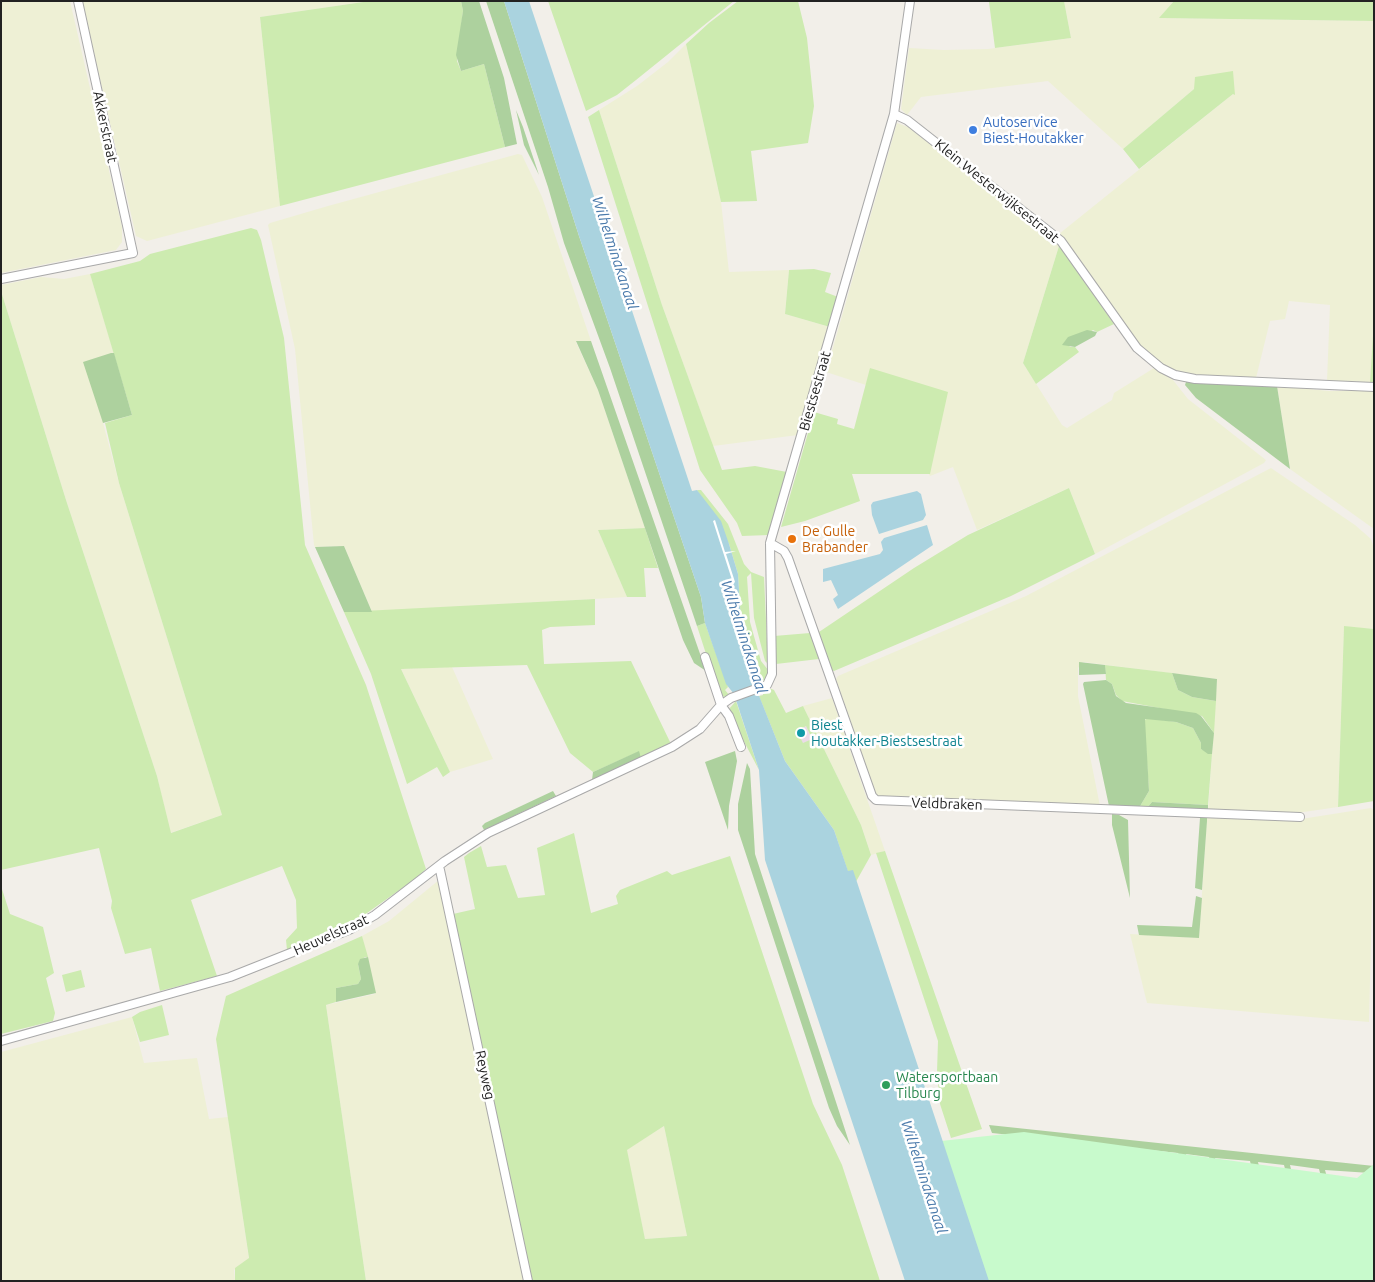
<!DOCTYPE html>
<style>
body{margin:0}
#map{position:relative;width:1375px;height:1282px;overflow:hidden;background:#f2efe9;font-family:Ubuntu,sans-serif}
canvas{display:block}
.frame{position:absolute;inset:0;border:2px solid #222;pointer-events:none}
</style>
<div id="map">
<canvas width="1375" height="1282"></canvas>
<div class="frame"></div>
</div>
<script>
const c = document.querySelector('canvas').getContext('2d');
c.lineJoin = 'round';
function fill(path, color) { c.fillStyle = color; c.fill(path, 'evenodd'); }
const poly = rows => new Path2D(rows.map(r => 'M' + r).join(''));
function stroke(path, color, width, dash) { c.strokeStyle = color; c.lineWidth = width; c.lineCap = dash ? 'butt' : 'round'; c.setLineDash(dash || []); c.stroke(path); }
function label(font, color, halo, rows, align = 'center') {
  c.font = font + ' Ubuntu,sans-serif'; c.lineWidth = 5; c.setLineDash([]); c.textBaseline = 'middle'; c.strokeStyle = halo; c.fillStyle = color; for (const [text, x, y, turn = 0] of rows) {
    c.save(); c.translate(x, y); c.rotate((+turn || 0) * Math.PI / 180); c.textAlign = isNaN(turn) ? turn : align; if (halo) c.strokeText(text, 0, 0); c.fillText(text, 0, 0); c.restore();
  }
}
const industrial = poly([
 [806,726,812,739,803,744,797,731]
]);
const farmland = poly([
 [1,1,70,1,122,227,122,242,116,250,1,273],
 [82,1,370,1,260,17,280,206,147,241,136,236],
 [1064,1,1174,1,1160,18,1374,21,1374,336,1370,382,1327,381,1330,305,1289,301,1285,319,1270,321,1256,378,1187,374,1173,370,1161,364,1139,346,1077,255,1059,234,1233,94,1195,78,1196,86,1194,89,1123,149,1048,81,921,97,907,115,901,109,909,48,944,50,988,49,1071,38],
 [686,44,721,202,729,272,789,270,785,314,830,327,798,435,713,446,662,305,599,110,637,86,668,62],
 [897,123,908,127,1059,246,1023,363,1062,425,1067,428,1112,400,1114,393,1154,368,1173,380,1188,399,1266,460,1264,463,1095,554,1069,488,977,530,953,467,930,476,871,368,866,385,826,372],
 [518,154,522,155,542,197,591,341,576,342,598,390,645,528,598,530,627,597,372,612,344,546,315,547,314,545,295,349,268,225,270,223,328,206],
 [90,274,114,353,111,353,103,423,119,483,222,815,170,833,157,776,66,500,1,291,1,285,41,277,64,279],
 [1277,386,1329,391,1374,391,1374,529,1290,469],
 [1271,468,1355,525,1371,539,1374,549,1374,629,1344,627,1338,807,1283,815,1208,812,1217,679,1083,662,1078,668,1078,696,1100,806,877,798,836,679,838,676,1026,596],
 [452,667,493,759,450,772,401,669],
 [832,698,885,851,871,855,861,825,803,706],
 [1371,808,1374,810,1374,819,1369,1022,1147,1003,1130,934,1199,938,1207,818,1295,820],
 [439,880,495,1144,523,1281,366,1281,326,1005,375,994,362,936,389,921],
 [132,1017,144,1063,197,1058,209,1119,228,1117,249,1259,234,1270,235,1281,1,1281,1,1052],
 [664,1126,687,1236,645,1239,626,1150]
]);
const grass = poly([
 [370,1,461,1,463,11,457,61,461,71,484,64,505,147,280,206,260,17],
 [548,1,734,1,636,80,617,95,586,111],
 [738,1,798,1,807,38,814,106,808,143,751,151,757,201,721,202,686,44,709,23],
 [996,1,1064,1,1071,38,995,48,989,2],
 [1174,1,1374,1,1374,21,1159,18],
 [1233,71,1235,95,1233,94,1139,169,1123,149,1194,89,1195,77],
 [599,110,662,305,722,470,755,466,787,472,769,535,742,536,737,523,700,470,588,117],
 [251,228,257,230,261,240,284,338,305,545,366,685,426,869,415,879,360,918,287,950,286,940,297,928,296,900,282,866,191,900,217,976,160,991,151,948,125,954,111,908,112,901,99,848,1,870,1,291,66,500,157,776,171,833,222,815,119,483,105,423,132,415,90,274,140,261,150,254],
 [1059,246,1114,324,1097,332,1093,330,1069,347,1075,347,1079,352,1036,384,1023,363],
 [814,269,831,273,825,292,838,297,830,327,785,314,789,270],
 [1373,336,1374,336,1374,382,1370,382],
 [870,368,948,392,930,474,852,474,860,501,805,521,781,527,814,412,838,419,837,424,854,429],
 [1069,488,1095,554,1011,596,834,671,831,670,819,632,914,568,968,535],
 [697,490,701,490,728,524,744,564,751,572,764,577,768,664,765,661,754,618,751,573,747,577,750,622,761,661,769,671,766,682,760,686,758,683,754,683,735,625,741,623,738,574,729,544],
 [645,528,658,568,644,568,646,597,627,597,598,530],
 [595,599,595,625,550,627,542,630,544,664,631,661,671,744,641,758,638,752,593,772,570,753,527,665,401,669,450,772,443,777,437,767,407,784,371,674,344,612],
 [705,623,728,687,725,690,730,696,727,697,721,696,717,688,697,626],
 [1344,626,1374,629,1374,801,1338,807],
 [810,633,819,659,776,664,774,636],
 [1105,665,1172,673,1178,690,1192,697,1216,701,1214,733,1202,716,1122,701,1116,695,1112,684,1106,680],
 [769,688,774,690,786,713,803,706,861,825,871,855,853,887,834,830,785,761,759,696,763,695,763,691],
 [806,726,812,739,803,743,797,731],
 [736,701,759,770,730,715,729,709],
 [1149,718,1176,722,1193,728,1201,743,1201,749,1212,754,1208,805,1152,802,1146,809,1139,808,1149,791,1144,720],
 [574,833,591,913,618,904,616,896,620,890,667,871,672,875,730,856,813,1104,842,1165,880,1281,532,1281,453,914,475,909,464,857,469,853,481,846,487,867,506,865,518,898,545,895,537,848],
 [664,1126,687,1236,645,1239,627,1150],
 [885,851,982,1129,951,1138,940,1104,937,1072,938,1041,876,853],
 [1,886,10,914,43,927,54,973,46,978,55,1013,53,1021,1,1034],
 [362,936,368,957,365,957,358,964,361,979,358,984,336,988,336,1002,326,1005,366,1281,235,1281,235,1268,249,1258,216,1039,226,996],
 [81,970,85,987,66,992,62,975],
 [162,1005,169,1035,140,1042,132,1017,140,1012]
]);
const forest = poly([
 [461,1,479,1,504,78,517,144,505,147,484,64,461,71,456,55,463,11],
 [486,1,504,1,579,236,701,597,705,623,697,626,610,368,564,243,548,187],
 [516,110,523,127,539,175,524,145],
 [1087,330,1097,332,1095,336,1075,347,1062,345,1068,337],
 [576,341,591,341,706,671,694,663,683,640,598,390],
 [111,353,114,353,132,415,103,423,83,362],
 [1186,382,1277,386,1290,469,1196,398,1185,385],
 [344,546,372,612,344,612,315,547],
 [1079,662,1105,665,1106,674,1079,675],
 [1172,673,1217,679,1216,701,1192,697,1178,690],
 [1106,680,1112,684,1116,696,1126,703,1196,713,1201,716,1214,733,1212,754,1208,754,1201,749,1201,743,1193,728,1176,722,1145,719,1149,791,1139,808,1109,806,1083,684,1084,682],
 [639,751,641,758,592,780,593,772],
 [735,751,737,761,729,806,728,830,705,762],
 [747,763,750,769,755,854,850,1145,837,1126,829,1108,738,830,738,804],
 [553,791,556,796,484,830,482,826,485,823],
 [1152,802,1208,805,1208,812,1146,809],
 [1112,814,1119,815,1128,820,1130,898,1112,825],
 [1200,818,1207,818,1207,821,1202,890,1195,888],
 [1196,896,1202,898,1199,938,1139,935,1137,925,1192,927],
 [368,957,376,993,336,1002,336,988,358,984,361,979,358,964,360,959],
 [989,1125,1374,1166,1370,1173,1325,1170,1334,1203,1328,1204,1319,1169,1290,1165,1299,1203,1294,1204,1284,1165,1258,1162,1278,1244,1260,1201,1250,1161,1215,1158,1229,1210,1220,1206,1209,1157,1186,1154,1199,1211,1194,1213,1178,1153,992,1133]
]);
const park = poly([
 [1024,1132,1357,1178,1374,1164,1374,1281,987,1281,941,1141]
]);
const water = poly([
 [504,1,529,1,692,491,697,490,721,521,729,544,738,574,741,623,735,625,758,693,785,761,834,830,848,871,853,870,989,1281,905,1281,765,860,759,770,734,694,726,684,705,623,701,597,579,236],
 [917,491,921,494,926,515,923,520,879,534,872,515,871,505,873,502],
 [927,525,933,545,838,609,833,599,838,595,831,580,823,582,823,569,880,554,883,550,881,542,884,538]
]);
const pier = poly([
 [715,520,725,552,736,551,726,554,735,582,733,583,713,521]
]);
const minor = poly([
 [894,114,907,120,1061,241,1137,348,1161,368,1175,375,1195,379,1374,387],
 [1,279,133,253,78,1],
 [770,543,784,551,788,558,872,796,876,800,1300,817],
 [705,657,721,705,729,716,741,747],
 [440,870,528,1281],
 [1,1041,230,977,351,929,375,915,445,861,488,833,672,747,700,729,721,705,731,698,767,685,772,674,770,543,894,114,910,1]
]);
const markers = [
 [973,130,5,"#3f7fe0"],
 [792,539,5,"#e8710a"],
 [801,733,5,"#0f9aa8"],
 [886,1085,5,"#2e9e5b"]
];
const shopNames = [
 ["Autoservice",983,122],
 ["Biest-Houtakker",983,138]
];
const streetNames = [
 ["Akkerstraat",105,127,78],
 ["Klein Westerwijksestraat",997,191,39],
 ["Biestsestraat",815,391,-74],
 ["Veldbraken",947,804,2],
 ["Heuvelstraat",331,935,-24],
 ["Reyweg",485,1075,78]
];
const foodNames = [
 ["De Gulle",802,531],
 ["Brabander",802,547]
];
const cultureNames = [
 ["Biest",811,725],
 ["Houtakker-Biestsestraat",811,741]
];
const leisureNames = [
 ["Watersportbaan",896,1077],
 ["Tilburg",896,1093]
];
const waterNames = [
 ["Wilhelminakanaal",615,253,72],
 ["Wilhelminakanaal",744,637,72],
 ["Wilhelminakanaal",924,1177,72]
];
fill(industrial, '#ebdbe8');
fill(farmland, '#eef0d5');
fill(grass, '#cdebb0');
fill(forest, '#add19e');
fill(park, '#c8facc');
fill(water, '#aad3df');
fill(pier, '#fff');
stroke(minor, '#a9a9a9', 10);
stroke(minor, '#fff', 8);
for (const [x, y, r, color] of markers) { const dot = new Path2D(); dot.arc(x, y, r, 0, 2 * Math.PI); c.fillStyle = color; c.fill(dot); stroke(dot, '#fff', 2); }
label('14px', '#366cbe', '#fff', shopNames, 'left');
label('14px', '#222', '#fff', streetNames);
label('14px', '#c56008', '#fff', foodNames, 'left');
label('14px', '#0d838f', '#fff', cultureNames, 'left');
label('14px', '#27864d', '#fff', leisureNames, 'left');
label('italic 15px', '#4a7aab', '#fff', waterNames);
</script>
